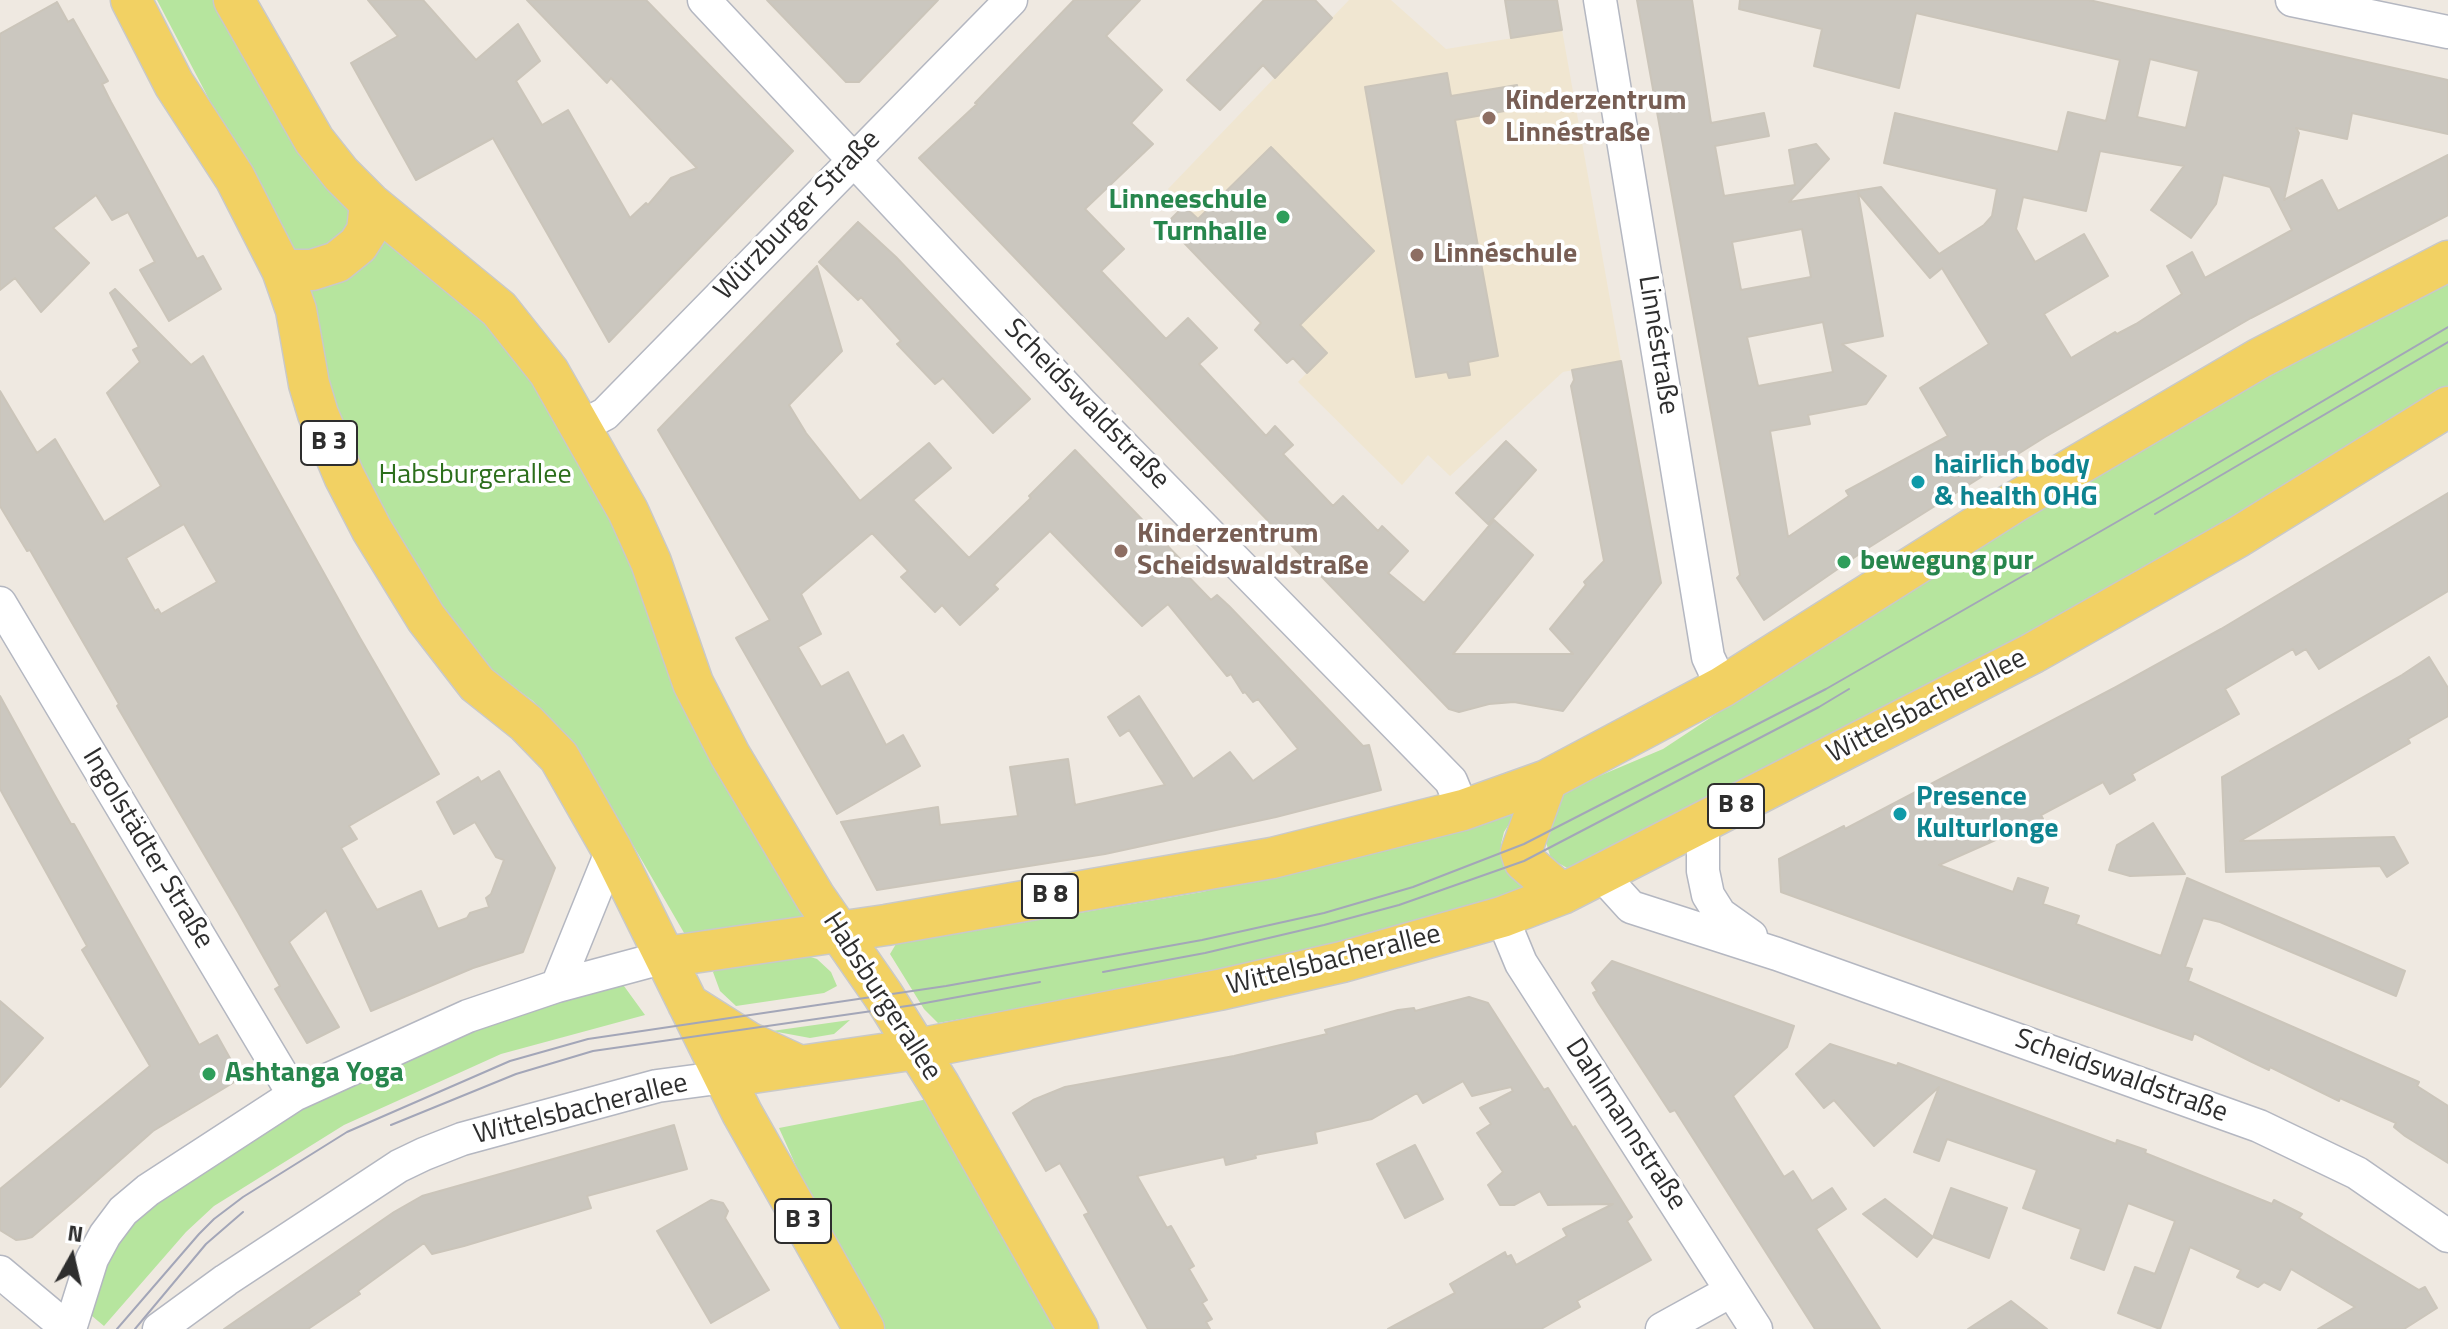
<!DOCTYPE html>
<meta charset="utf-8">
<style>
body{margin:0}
#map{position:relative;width:2448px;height:1329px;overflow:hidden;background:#efe9e1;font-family:"Titillium Web",sans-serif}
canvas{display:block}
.north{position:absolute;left:32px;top:1217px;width:80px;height:80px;-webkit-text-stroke:6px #fff;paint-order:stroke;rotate:8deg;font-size:22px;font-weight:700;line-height:32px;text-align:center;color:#2e2e2e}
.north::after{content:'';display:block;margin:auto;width:28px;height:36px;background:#2e2e2e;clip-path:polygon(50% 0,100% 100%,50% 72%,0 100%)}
</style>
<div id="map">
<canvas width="2448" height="1329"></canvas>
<div class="north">N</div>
</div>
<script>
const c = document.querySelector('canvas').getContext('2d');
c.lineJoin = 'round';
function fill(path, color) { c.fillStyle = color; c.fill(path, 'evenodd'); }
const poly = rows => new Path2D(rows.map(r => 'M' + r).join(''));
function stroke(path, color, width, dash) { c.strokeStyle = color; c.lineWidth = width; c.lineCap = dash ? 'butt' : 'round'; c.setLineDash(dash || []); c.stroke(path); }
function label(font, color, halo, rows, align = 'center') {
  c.font = font + ' "Titillium Web",sans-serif'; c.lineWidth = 7; c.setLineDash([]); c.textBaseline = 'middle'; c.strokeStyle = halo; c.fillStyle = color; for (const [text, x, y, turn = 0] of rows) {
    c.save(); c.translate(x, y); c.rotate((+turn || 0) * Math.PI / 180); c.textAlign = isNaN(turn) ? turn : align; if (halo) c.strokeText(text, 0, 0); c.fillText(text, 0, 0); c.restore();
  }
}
const education = poly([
 [1349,0,1391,0,1446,49,1562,30,1621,361,1563,372,1450,476,1428,455,1402,485,1298,382,1327,352,1168,189]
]);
const green = poly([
 [157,0,216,0,351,208,352,221,344,239,300,255,286,246],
 [379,230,489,323,563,424,804,915,801,924,687,938,572,740,533,701,499,676,464,643,417,581,334,421,307,287],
 [2448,277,2448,391,2272,501,1857,734,1569,869,1551,859,1546,842,1546,824,1559,793,1663,749,1792,664,1852,620,2305,349],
 [1518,810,1504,832,1501,844,1502,850,1534,892,1465,916,1199,977,938,1023,924,1009,890,954,896,944,1202,892,1437,835],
 [801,954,817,959,831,972,837,986,824,993,736,1006,720,991,713,972,722,964],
 [616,975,645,1015,501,1054,344,1125,214,1206,186,1232,104,1326,92,1316,92,1307,106,1261,145,1205,300,1105,472,1023],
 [850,1020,834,1034,810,1038,772,1031],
 [928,1099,1059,1329,880,1329,828,1237,779,1128]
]);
const building = poly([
 [368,0,423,0,476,60,518,24,540,61,516,81,542,125,568,110,630,218,646,203,648,205,671,178,697,168,611,78,607,83,527,0,646,0,793,151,609,342,493,138,416,180,351,63,398,36,368,0],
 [767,0,938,0,859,82,846,82,767,0],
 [1074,0,1140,0,1106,36,1162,90,1131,123,1153,144,1085,209,1124,249,1101,271,1166,339,1188,318,1217,348,1199,364,1266,436,1275,426,1293,445,1283,454,1333,506,1343,496,1378,531,1382,526,1408,551,1388,573,1424,603,1494,520,1533,555,1453,654,1573,654,1550,629,1586,585,1584,582,1604,561,1571,386,1574,380,1572,370,1621,361,1661,583,1563,711,1514,702,1489,704,1459,712,1449,709,919,158,977,104,975,103,1074,0],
 [1264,0,1315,0,1332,18,1275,78,1263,65,1220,110,1187,80,1264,0],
 [1505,0,1557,0,1562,30,1511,38,1505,0],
 [1637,0,1692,0,1711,123,1764,113,1769,136,1715,146,1724,196,1795,185,1789,150,1816,144,1829,159,1789,202,1881,187,1939,254,1984,225,1992,216,1997,189,1884,163,1895,113,2058,152,2068,112,2106,121,2120,60,1916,13,1899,88,1814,66,1822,29,1739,9,1740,0,2089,0,2448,80,2448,134,2352,113,2347,139,2296,128,2299,133,2284,200,2322,180,2338,211,2448,155,2448,215,2251,318,2045,437,1868,548,1764,620,1737,578,1740,575,1637,0],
 [2150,59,2199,71,2186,128,2137,117,2150,59],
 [2100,151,2184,166,2151,210,2191,238,2216,204,2223,175,2270,187,2292,230,2205,278,2192,252,2167,266,2182,294,2136,324,2117,334,2115,332,2071,358,2044,314,2108,276,2084,234,2035,262,2016,229,2023,197,2086,211,2100,151],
 [1858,193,1930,278,1942,268,1989,344,1920,388,1948,436,1846,491,1849,496,1788,537,1770,431,1810,424,1808,415,1866,404,1886,376,1842,344,1883,336,1858,193],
 [1802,229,1811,277,1741,290,1732,242,1802,229],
 [1823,322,1833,372,1758,386,1747,337,1823,322],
 [57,2,68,22,73,19,108,81,102,84,111,102,197,259,203,256,221,289,169,321,140,270,155,262,128,212,112,220,96,195,53,228,89,263,41,312,15,278,0,290,0,34,57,2],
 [1447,73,1451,96,1517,85,1521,108,1455,120,1498,356,1468,362,1470,375,1449,378,1447,372,1416,377,1365,87,1447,73],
 [1271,147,1374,251,1300,325,1327,353,1307,373,1293,358,1287,363,1255,330,1261,323,1166,224,1184,206,1198,219,1271,147],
 [858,222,896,257,1030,399,993,433,943,378,935,384,897,344,901,341,861,297,858,300,819,262,858,222],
 [817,266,842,351,789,405,806,433,860,501,929,443,951,468,913,500,969,558,1031,498,1029,496,1075,450,1185,564,1181,569,1211,600,1217,595,1229,606,1363,746,1369,745,1381,790,1276,817,1105,854,877,890,841,822,938,807,940,825,1018,816,1010,767,1068,759,1075,805,1165,785,1129,730,1120,736,1108,717,1139,696,1193,779,1230,752,1253,781,1298,749,1258,699,1253,702,1245,692,1243,693,1231,674,1227,676,1168,604,1142,626,1050,531,994,585,998,589,960,625,942,605,935,612,901,577,908,571,872,533,801,594,821,634,798,647,821,687,848,672,886,745,903,735,920,766,837,814,736,638,770,620,658,430,817,266],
 [115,289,191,365,203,356,360,638,439,774,349,826,357,839,341,848,377,910,421,891,438,929,467,918,470,913,489,907,486,898,491,894,504,860,496,857,475,822,454,834,437,802,478,777,481,782,499,771,555,868,523,952,473,968,371,1011,326,910,289,942,339,1027,307,1043,275,989,280,986,238,912,117,706,119,704,64,609,30,550,27,551,0,506,0,391,37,453,55,439,104,522,161,486,107,393,140,362,133,350,139,347,110,293,115,289],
 [184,524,217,582,161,614,158,609,155,611,126,558,184,524],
 [1506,441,1536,470,1488,524,1456,493,1506,441],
 [2448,493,2448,591,2319,669,2306,649,2296,655,2293,649,2225,689,2239,714,2132,774,2135,780,2110,794,2103,782,2041,815,2043,819,1939,865,2013,892,2018,878,2048,888,2043,904,2079,916,2076,924,2161,956,2187,878,2405,971,2396,996,2220,922,2203,918,2185,967,2192,969,2188,981,2419,1082,2417,1086,2448,1106,2448,1163,2405,1136,2394,1127,2396,1123,2340,1098,2339,1101,2270,1067,2269,1070,2252,1062,2194,1033,2192,1040,1781,892,1779,859,1844,826,1845,829,2116,687,2221,629,2448,493],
 [2429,657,2448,688,2448,716,2408,739,2410,743,2240,841,2394,837,2408,863,2387,877,2380,866,2226,872,2222,777,2402,675,2429,657],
 [0,696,54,794,71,824,74,824,199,1045,217,1035,241,1078,153,1131,74,1201,32,1237,25,1239,16,1240,0,1230,0,1189,150,1066,82,950,87,946,0,789,0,696],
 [2153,823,2185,874,2130,876,2109,870,2117,845,2153,823],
 [1612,961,1794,1026,1787,1047,1733,1096,1784,1177,1793,1171,1812,1201,1832,1188,1846,1209,1816,1229,1880,1329,1815,1329,1675,1110,1670,1112,1598,1002,1593,993,1597,991,1592,983,1612,961],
 [1469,997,1488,1003,1544,1090,1548,1088,1573,1128,1575,1126,1632,1217,1627,1221,1651,1260,1577,1301,1580,1307,1541,1329,1388,1329,1455,1293,1450,1284,1505,1252,1507,1257,1511,1255,1516,1265,1567,1236,1563,1229,1613,1204,1548,1205,1540,1191,1514,1205,1500,1205,1488,1185,1503,1172,1477,1133,1491,1124,1480,1108,1513,1091,1511,1087,1472,1096,1463,1081,1423,1103,1417,1093,1372,1119,1315,1132,1317,1143,1255,1155,1256,1158,1226,1165,1224,1157,1137,1176,1167,1228,1171,1226,1194,1266,1189,1269,1207,1300,1202,1303,1212,1319,1206,1322,1210,1329,1148,1329,1084,1215,1089,1213,1060,1163,1046,1171,1013,1113,1033,1100,1065,1087,1234,1056,1327,1034,1325,1030,1398,1010,1414,1008,1415,1011,1469,997],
 [0,1001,43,1038,0,1087,0,1001],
 [1830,1044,1897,1066,1898,1063,2116,1144,2117,1140,2146,1150,2145,1153,2272,1204,2274,1200,2302,1214,2299,1218,2419,1290,2425,1287,2437,1308,2404,1329,2318,1329,2355,1307,2291,1269,2280,1290,2264,1282,2258,1287,2237,1277,2241,1270,2190,1247,2160,1329,2118,1313,2135,1267,2155,1274,2175,1221,2128,1203,2104,1270,2071,1258,2081,1229,2023,1208,2037,1170,1947,1139,1939,1161,1914,1152,1939,1087,1874,1146,1834,1100,1824,1108,1796,1074,1830,1044],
 [674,1125,687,1169,587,1196,591,1208,464,1246,432,1254,424,1243,358,1291,360,1294,308,1329,224,1329,394,1212,422,1196,674,1125],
 [1415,1145,1443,1199,1405,1218,1377,1164,1415,1145],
 [1951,1188,2007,1208,1989,1258,1933,1237,1951,1188],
 [1885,1199,1933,1237,1917,1257,1863,1214,1885,1199],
 [711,1200,723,1203,728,1211,725,1218,769,1290,711,1323,657,1231,711,1200],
 [2011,1301,2047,1329,1968,1329,2011,1301]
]);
const minor = poly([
 [704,0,1081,403,1451,781,1463,810],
 [1600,0,1708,657,1722,687],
 [2292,0,2448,32],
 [582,426,605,414,1011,0],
 [0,603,294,1095],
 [1703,823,1703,871,1708,895,1720,914,1751,936],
 [1601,874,1631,907,1777,954,2259,1126,2357,1173,2448,1236],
 [1502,917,1521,963,1756,1329],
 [557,986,612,850],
 [0,1272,68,1329],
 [70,1329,92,1259,105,1235,123,1211,148,1190,294,1095,468,1016,557,986,665,957],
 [159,1329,226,1280,399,1166,424,1154,462,1139,657,1086,725,1077],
 [1662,1329,1731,1291]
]);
const major = poly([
 [131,0,174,84,235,178,282,270,296,310,309,384,318,414,344,476,372,530,426,618,477,684,526,723,559,757,612,850,742,1113,864,1329],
 [234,0,314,140,341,174,370,203,499,309,549,372,628,511,651,562,693,683,730,755,815,897,883,995,940,1086,1078,1329],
 [282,270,312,270,337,262,358,245,367,231,370,203],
 [1547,780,1521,852,1524,861,1562,894],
 [665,957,886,925,1272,858,1463,810,1547,780,1722,687,2013,503,2260,358,2448,261],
 [688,1004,748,1042,800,1066],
 [725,1077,917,1049,1219,990,1342,962,1502,917,1562,894,2033,653,2238,537,2448,407]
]);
const tram = poly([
 [2155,514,2448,342],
 [1103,972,1205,953,1324,925,1399,905,1524,861,1819,707,1849,689],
 [391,1125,516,1074,593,1051,914,1005,1040,982],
 [117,1329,199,1234,214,1219,243,1197,347,1132,510,1061,588,1039,946,986,1202,940,1324,913,1413,887,1524,844,1826,689,2162,496,2448,327],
 [135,1329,206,1244,243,1212]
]);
const markers = [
 [1489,118,8,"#8d6e63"],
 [1283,217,8,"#2e9e5b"],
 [1417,255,8,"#8d6e63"],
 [1918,482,8,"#0f9aa8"],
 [1121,551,8,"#8d6e63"],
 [1844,562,8,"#2e9e5b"],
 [1900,814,8,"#0f9aa8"],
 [209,1074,8,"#2e9e5b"]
];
const shields = [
 [329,443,56],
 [1736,806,56],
 [1050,896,56],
 [803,1221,56]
];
const shieldNames = [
 ["B 3",329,443],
 ["B 8",1736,806],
 ["B 8",1050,896],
 ["B 3",803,1221]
];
const educationNames = [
 ["Kinderzentrum",1505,102],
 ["Linnéstraße",1505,134],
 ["Linnéschule",1433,255],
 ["Kinderzentrum",1137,535],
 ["Scheidswaldstraße",1137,567]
];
const leisureNames = [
 ["Linneeschule",1267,201,"right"],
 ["Turnhalle",1267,233,"right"],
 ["bewegung pur",1860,562],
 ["Ashtanga Yoga",225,1074]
];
const streetNames = [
 ["Würzburger Straße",798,216,-46],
 ["Linnéstraße",1657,345,81],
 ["Scheidswaldstraße",1086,405,46],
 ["Wittelsbacherallee",1927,707,-27],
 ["Ingolstädter Straße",147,849,59],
 ["Wittelsbacherallee",1334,961,-14],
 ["Habsburgerallee",881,997,57],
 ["Scheidswaldstraße",2121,1077,20],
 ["Wittelsbacherallee",581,1110,-14],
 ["Dahlmannstraße",1625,1125,57]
];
const cultureNames = [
 ["hairlich body",1934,466],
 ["& health OHG",1934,498],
 ["Presence",1916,798],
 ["Kulturlonge",1916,830]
];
const parkNames = [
 ["Habsburgerallee",475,476]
];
fill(education, '#f0e6d1');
fill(green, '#b6e59e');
fill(building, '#cbc7bf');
stroke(building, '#cbc5ba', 2);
stroke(minor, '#b4b7c1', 35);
stroke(major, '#c9c9c9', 43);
stroke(minor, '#fff', 32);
stroke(major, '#f2d163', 40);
stroke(tram, '#a3a6b8', 2);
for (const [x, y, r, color] of markers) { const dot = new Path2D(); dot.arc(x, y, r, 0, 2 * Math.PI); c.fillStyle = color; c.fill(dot); stroke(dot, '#fff', 3); }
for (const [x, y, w] of shields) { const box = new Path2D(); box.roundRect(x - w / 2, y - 22, w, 44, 6); c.fillStyle = '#fff'; c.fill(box); stroke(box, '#2e2e2e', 2); }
label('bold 26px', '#2e2e2e', null, shieldNames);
label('bold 28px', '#785e54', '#fff', educationNames, 'left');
label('bold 28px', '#27864d', '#fff', leisureNames, 'left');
label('28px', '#2e2e2e', '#fff', streetNames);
label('bold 28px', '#0d838f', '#fff', cultureNames, 'left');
label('28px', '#2c6e1b', '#fff', parkNames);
</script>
